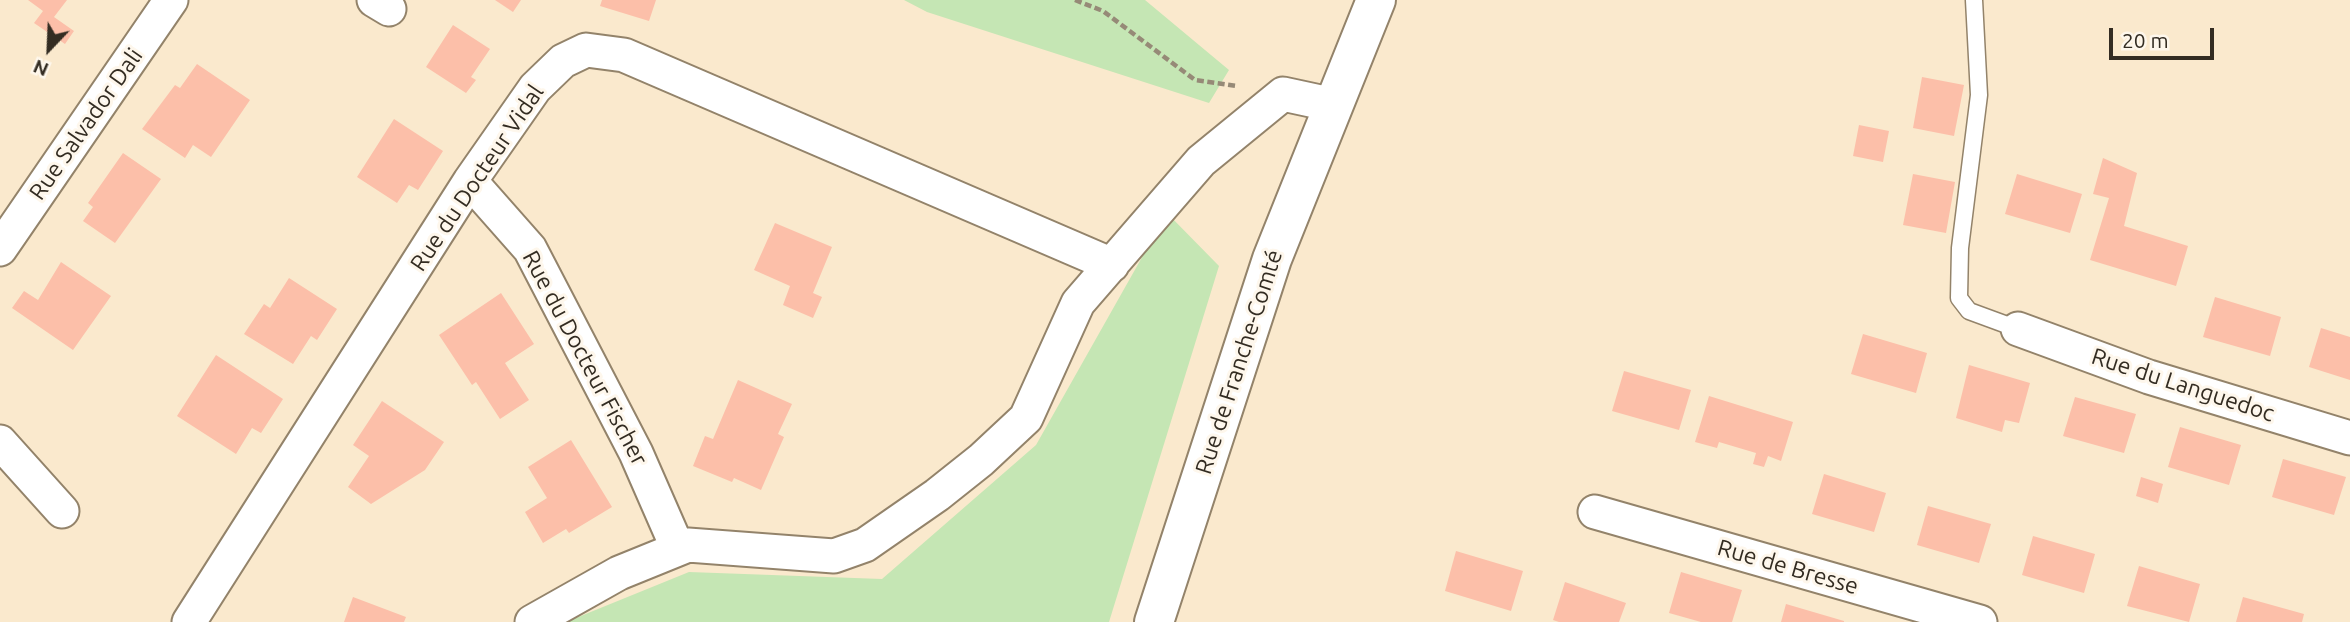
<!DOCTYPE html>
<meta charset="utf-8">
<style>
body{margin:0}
#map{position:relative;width:2350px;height:622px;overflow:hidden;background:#fae9cd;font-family:Ubuntu,sans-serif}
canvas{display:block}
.north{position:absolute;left:14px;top:14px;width:70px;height:70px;-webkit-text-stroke:5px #fef7ec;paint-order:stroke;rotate:203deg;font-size:19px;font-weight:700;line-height:28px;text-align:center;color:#332c22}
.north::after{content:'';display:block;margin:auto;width:24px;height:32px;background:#332c22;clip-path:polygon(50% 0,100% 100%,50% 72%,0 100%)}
.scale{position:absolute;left:2109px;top:28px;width:105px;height:32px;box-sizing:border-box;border:4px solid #332c22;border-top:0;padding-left:9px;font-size:21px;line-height:24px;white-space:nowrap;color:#332c22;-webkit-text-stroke:5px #fef7ec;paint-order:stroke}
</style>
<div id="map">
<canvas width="2350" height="622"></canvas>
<div class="north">N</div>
<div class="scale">20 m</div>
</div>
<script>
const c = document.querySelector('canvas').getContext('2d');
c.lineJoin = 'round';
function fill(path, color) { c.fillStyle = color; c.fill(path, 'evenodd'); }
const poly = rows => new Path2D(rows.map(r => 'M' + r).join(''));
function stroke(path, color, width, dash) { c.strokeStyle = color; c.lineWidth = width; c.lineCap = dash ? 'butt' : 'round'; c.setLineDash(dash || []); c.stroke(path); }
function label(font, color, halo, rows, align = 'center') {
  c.font = font + ' Ubuntu,sans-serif'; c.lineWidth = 6; c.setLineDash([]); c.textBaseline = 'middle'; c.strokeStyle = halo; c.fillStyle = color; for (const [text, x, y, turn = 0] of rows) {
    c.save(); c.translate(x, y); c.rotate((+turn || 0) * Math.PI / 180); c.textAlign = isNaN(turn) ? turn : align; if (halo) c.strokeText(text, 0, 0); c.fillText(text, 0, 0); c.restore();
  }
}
const green = poly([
 [904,0,1145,0,1229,70,1209,103,927,12],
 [1167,213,1219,266,1109,622,566,622,689,572,882,579,1036,445]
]);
const building = poly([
 [28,0,67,0,54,17,74,31,65,44,34,23,43,11],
 [495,0,521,0,513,12],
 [602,0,656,0,649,21,600,6],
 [453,25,490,49,471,77,476,80,466,93,426,67],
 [197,64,250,100,211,157,193,145,185,158,142,129,175,85,180,88],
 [1922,77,1964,85,1954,136,1913,128],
 [394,119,443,151,418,190,409,185,397,203,357,177],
 [1859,125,1889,131,1883,162,1853,156],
 [123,153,161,179,115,243,83,221,93,207,88,203],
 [2103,158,2137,173,2124,226,2188,246,2176,286,2090,260,2109,198,2093,194],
 [1913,174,1955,182,1946,233,1903,225],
 [2017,174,2082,194,2070,233,2005,214],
 [775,223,832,247,813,293,822,297,813,318,783,305,790,286,754,270],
 [61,262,111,296,73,350,12,308,24,291,38,300],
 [289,278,337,309,317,340,311,336,293,364,244,334,264,304,270,308],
 [501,293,534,344,505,363,529,400,500,419,476,382,472,385,439,335],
 [2215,297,2281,317,2270,356,2203,337],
 [2321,328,2350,337,2350,380,2309,367],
 [1863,334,1927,353,1916,393,1851,374],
 [216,355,283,399,261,433,252,428,236,454,177,416],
 [1969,365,2030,383,2019,423,2005,420,2002,432,1956,418],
 [1624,371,1691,390,1679,430,1612,411],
 [738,380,792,404,778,434,784,437,761,490,734,478,732,482,693,466,705,436,713,439],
 [1709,396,1793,422,1781,461,1768,456,1764,467,1753,464,1756,453,1719,442,1717,448,1695,442],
 [2075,397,2136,414,2124,453,2063,436],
 [382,401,444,442,425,470,371,504,348,487,369,456,353,445],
 [2180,427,2241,445,2229,485,2168,467],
 [571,440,612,507,569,533,566,529,543,543,525,512,547,498,528,467],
 [2283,459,2346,477,2334,515,2272,497],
 [1824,474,1886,493,1874,532,1812,514],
 [2141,477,2163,484,2158,503,2136,496],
 [1928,506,1991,524,1979,563,1917,545],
 [2033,536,2095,554,2084,593,2022,575],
 [1456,551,1523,571,1511,611,1445,591],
 [2139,566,2200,584,2189,622,2127,606],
 [1681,572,1742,590,1732,622,1701,622,1669,613],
 [1565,582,1626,603,1619,622,1559,622,1553,620],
 [353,597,406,617,404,622,344,622],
 [2243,597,2304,614,2302,622,2236,622],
 [1786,604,1844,621,1844,622,1781,622]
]);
const path = poly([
 [1075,0,1103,11,1195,80,1237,86]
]);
const lane = poly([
 [1974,0,1979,95,1960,248,1959,298,1969,311,2018,329]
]);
const street = poly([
 [374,0,389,9],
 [470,181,530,249,636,453,678,549],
 [0,249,171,0],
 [2018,329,2149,377,2350,438],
 [0,442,62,511],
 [1595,512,1980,622],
 [189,622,470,181,535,88,563,61,586,50,624,55,1112,265],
 [532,622,619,573,688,545,834,556,865,545,937,495,981,460,1026,418,1078,303,1201,161,1283,94,1334,105]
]);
const secondary = poly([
 [1154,622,1272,259,1376,0]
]);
const streetNames = [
 ["Rue Salvador Dali",86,124,-55],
 ["Rue du Docteur Vidal",477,178,-56],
 ["Rue du Docteur Fischer",585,358,62],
 ["Rue de Franche-Comté",1239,362,-72],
 ["Rue du Languedoc",2183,385,18],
 ["Rue de Bresse",1788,567,16]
];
fill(green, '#c5e6b4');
fill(building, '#fcbfa9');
stroke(lane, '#93836a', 19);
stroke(street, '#93836a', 37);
stroke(secondary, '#93836a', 42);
stroke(path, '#968a77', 4.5, [7, 3.5]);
stroke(lane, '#fff', 16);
stroke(street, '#fff', 33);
stroke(secondary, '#fff', 38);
label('23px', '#332c22', '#fef7ec', streetNames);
</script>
